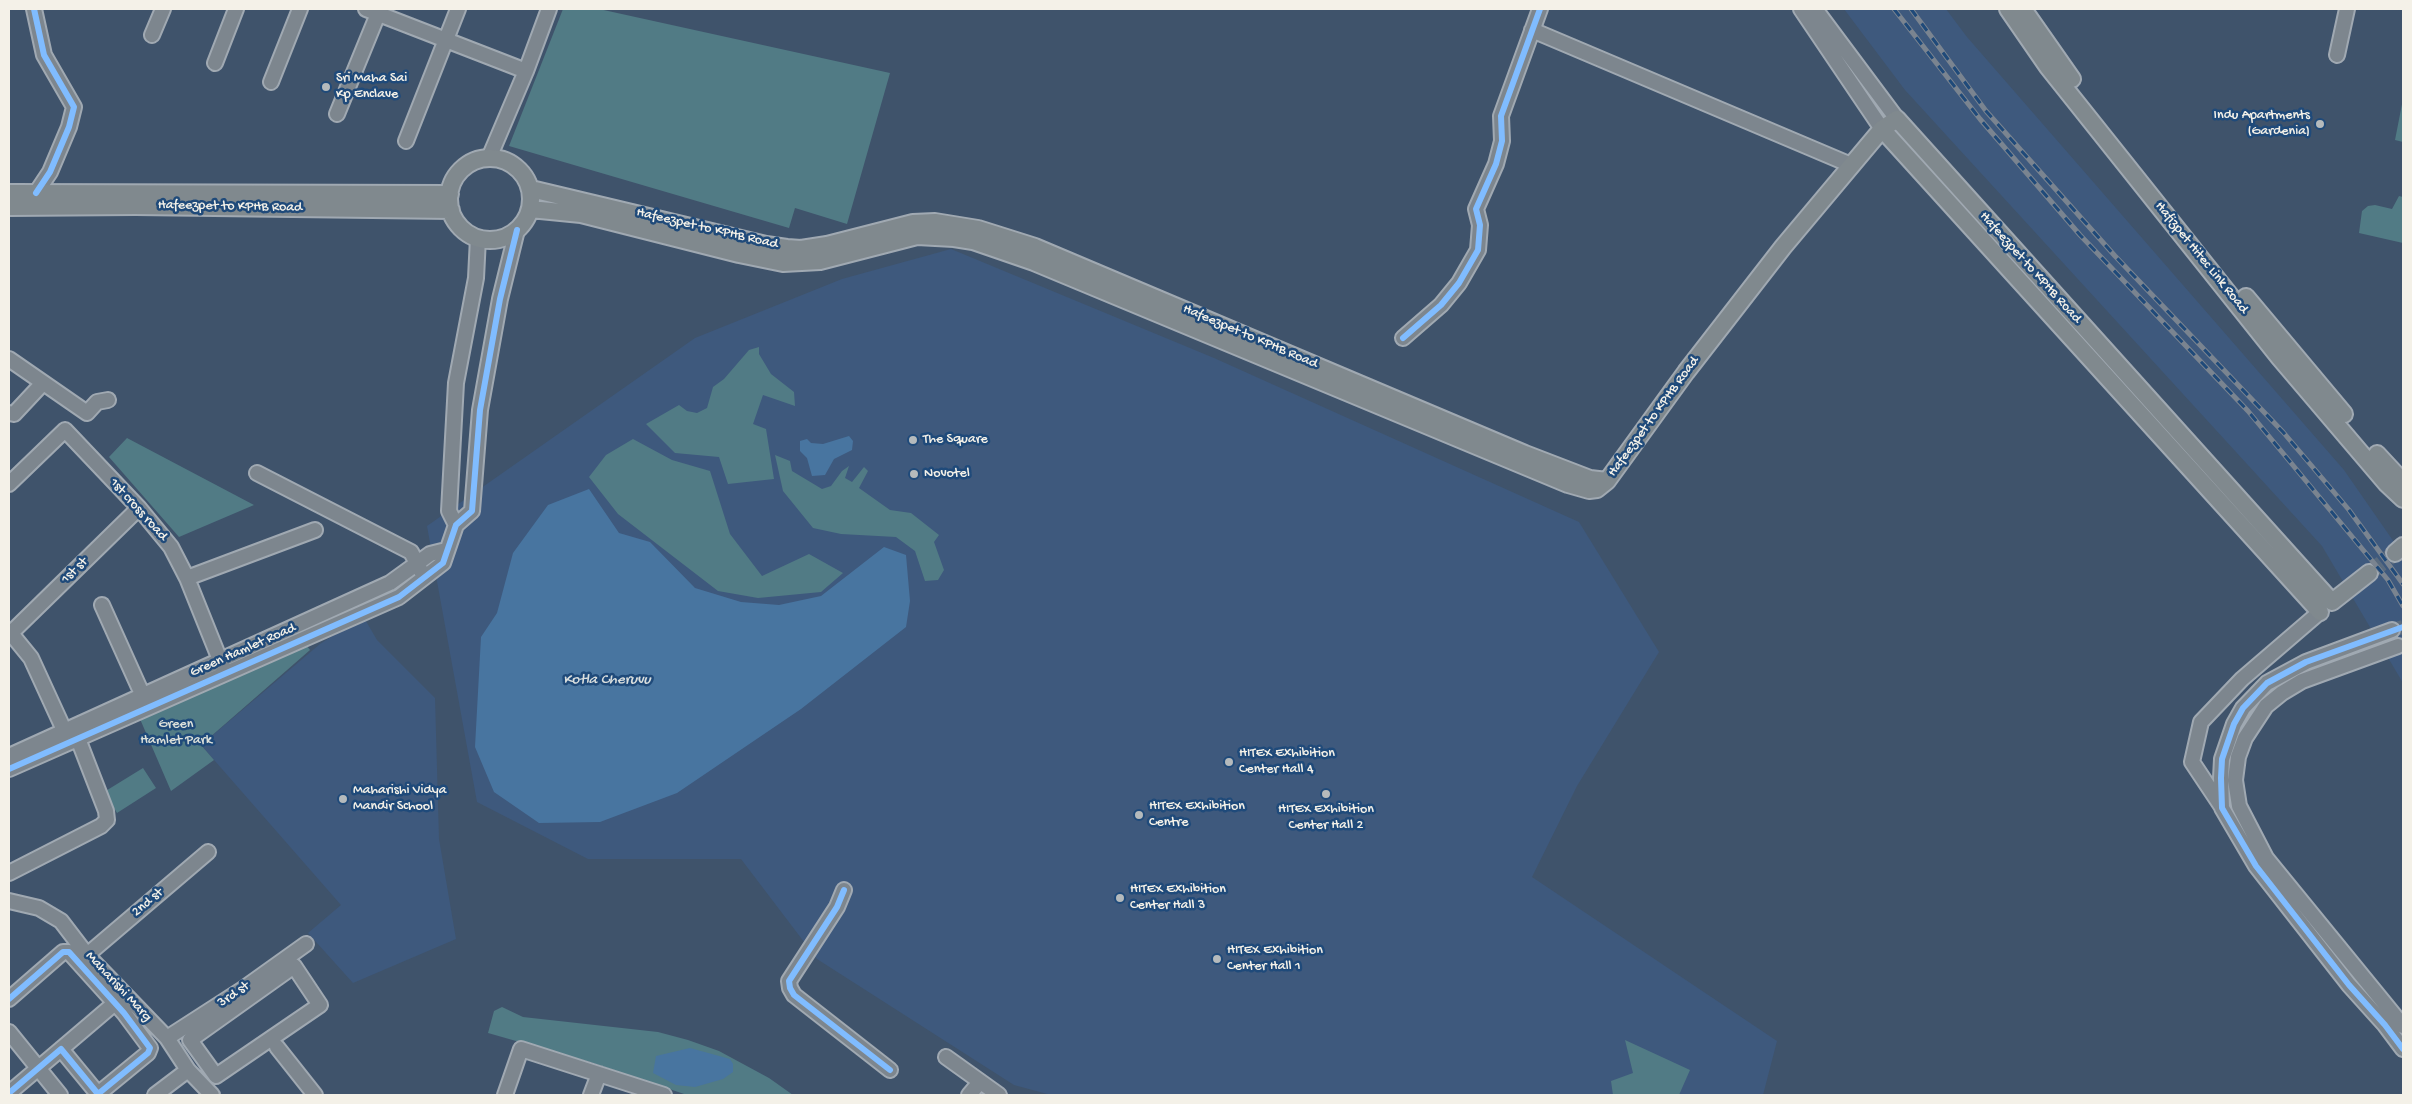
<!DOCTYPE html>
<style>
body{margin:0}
#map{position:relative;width:2412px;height:1104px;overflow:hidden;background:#3f536b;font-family:"Gochi Hand",sans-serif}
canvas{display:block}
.frame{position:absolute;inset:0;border:10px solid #f4f1e8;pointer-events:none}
</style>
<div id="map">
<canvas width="2412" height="1104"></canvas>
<div class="frame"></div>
</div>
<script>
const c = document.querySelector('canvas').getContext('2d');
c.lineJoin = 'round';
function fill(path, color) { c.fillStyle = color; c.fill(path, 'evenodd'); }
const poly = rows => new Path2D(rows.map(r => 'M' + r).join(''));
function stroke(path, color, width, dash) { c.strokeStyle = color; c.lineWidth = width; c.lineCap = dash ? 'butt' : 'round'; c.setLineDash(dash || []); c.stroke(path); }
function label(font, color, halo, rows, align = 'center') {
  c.font = font + ' "Gochi Hand",sans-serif'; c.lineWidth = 5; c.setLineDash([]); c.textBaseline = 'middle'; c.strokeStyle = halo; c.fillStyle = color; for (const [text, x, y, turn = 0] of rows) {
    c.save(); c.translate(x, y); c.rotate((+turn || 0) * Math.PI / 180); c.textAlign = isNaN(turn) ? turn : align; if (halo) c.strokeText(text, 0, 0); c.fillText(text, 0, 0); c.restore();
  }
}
const built = poly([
 [1844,9,1946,9,1967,37,2344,470,2403,555,2403,683,2322,546,1905,90],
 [951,249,1214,358,1579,522,1659,652,1577,786,1532,877,1777,1041,1763,1095,1051,1095,1014,1085,817,959,741,859,588,859,477,802,427,526,695,338,842,279],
 [363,616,377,640,435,698,439,839,456,939,353,983,308,933,341,905,201,745,320,644]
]);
const green = poly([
 [563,9,599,9,890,73,847,224,795,208,789,228,509,146],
 [2403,99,2403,142,2395,140],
 [2399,196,2403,197,2403,243,2359,233,2362,211,2368,206,2375,205,2392,209],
 [759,347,759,354,771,374,794,392,795,406,763,395,753,424,766,429,774,479,728,484,719,457,675,453,646,424,679,405,687,411,697,413,707,408,713,387,724,379,749,350],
 [127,438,254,505,179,537,109,457],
 [633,439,672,460,710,471,730,534,762,576,809,554,843,573,821,592,758,598,718,591,618,514,589,477,606,455],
 [775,455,790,461,792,471,822,489,831,486,842,471,849,466,845,478,852,482,864,467,868,471,859,488,890,510,911,513,939,535,934,542,944,570,938,580,925,581,915,551,896,537,841,534,813,528,783,491],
 [307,646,310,650,201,745,214,760,171,791,140,719],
 [143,768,156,788,117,813,104,792],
 [502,1007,523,1017,658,1032,688,1040,719,1051,769,1078,793,1095,687,1095,593,1063,488,1033,494,1011],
 [1625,1040,1690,1070,1679,1095,1613,1095,1611,1081,1633,1073]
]);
const water = poly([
 [849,436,853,441,852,450,834,459,825,475,812,476,807,458,800,451,800,441,807,439,811,443,823,444],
 [589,489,619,533,650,542,695,588,741,602,779,605,821,596,884,547,906,555,910,601,906,627,801,709,677,793,600,822,539,823,494,792,475,747,481,637,497,613,513,553,548,505],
 [690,1048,730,1059,733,1064,733,1072,723,1079,695,1087,676,1085,653,1073,656,1056]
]);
const minorTunnel = poly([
 [2392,630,2403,627]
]);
const majorTunnel = poly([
 [2369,573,2395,553]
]);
const minor = poly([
 [34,9,44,55,74,107,69,127,50,172,36,193],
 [366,9,526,71],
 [1801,9,1882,129],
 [1815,9,1897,119],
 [1532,30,1851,165],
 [152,35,163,9],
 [2337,55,2347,9],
 [215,63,236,9],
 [271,82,300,9],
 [337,114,380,9],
 [406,141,458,9],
 [489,158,526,71,549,9],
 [1403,338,1441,305,1459,283,1478,250,1480,225,1476,209,1496,164,1502,141,1501,116,1540,9],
 [9,359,87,413,97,402,108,400],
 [9,413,14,414,43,383],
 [257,473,411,552,422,573],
 [9,484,65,430,139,508,171,547,187,578,224,670],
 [456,525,449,511,456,383,476,278,478,238],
 [187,578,315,530],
 [102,605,143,696],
 [2392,630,2306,662,2267,683,2243,708,2234,724,2222,759,2221,778,2222,808,2256,866,2349,985,2385,1025,2403,1049],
 [9,631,31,658,64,730],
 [11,633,139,508],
 [2398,646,2302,681,2282,693,2266,706,2245,738,2238,757,2235,780,2239,806,2266,858,2403,1026],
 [9,756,390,583,430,554,446,550],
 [9,769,399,597,443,563,456,525,472,511,480,410,500,299,517,230],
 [2222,807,2192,762,2201,722,2242,679,2320,612],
 [9,873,101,826,107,820,106,811,75,731],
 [844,890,837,907,789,981,790,988,794,995,890,1070],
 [9,901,39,908,61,921,87,955,167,1038,188,1070,212,1095],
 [87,955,208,852],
 [294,966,320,1005,216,1076,190,1040,294,966],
 [9,999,63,952,69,952,124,1013,150,1048,148,1053,98,1094,61,1049,9,1093],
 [9,1032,60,1095],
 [167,1038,243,989,306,944],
 [277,1047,315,1095],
 [61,1049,115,1003],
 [946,1057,999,1095],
 [155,1095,188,1070],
 [505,1095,521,1049,664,1095],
 [591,1095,599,1074],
 [969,1095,980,1082]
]);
const major = poly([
 [2008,9,2048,67,2279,357,2387,484,2403,499],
 [2023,9,2072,79],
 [1882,129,2320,612],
 '449 199a41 41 0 1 1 82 0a41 41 0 1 1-82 0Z',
 [531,189,766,245,787,248,801,249,827,245,913,223,935,222,978,229,1035,247,1525,454,1590,479,1607,481],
 [9,193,450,194],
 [9,207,135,206,451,210],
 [530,209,581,214,739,254,783,263,820,261,917,236,954,238,973,241,1034,262,1568,484,1589,490,1597,489,1607,481,1686,372,1783,247,1882,129,1897,119,2332,602,2369,573],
 [2246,297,2344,414],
 [2377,454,2403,482],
 [2395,553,2403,546]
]);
const rail = poly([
 [1894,9,1980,119,2080,235,2248,411,2388,580,2403,606],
 [1911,9,1986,111,2115,256,2283,432,2349,510,2403,584]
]);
const cycleway = poly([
 [34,9,44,55,74,107,69,127,50,172,36,193],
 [1403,338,1441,305,1459,283,1478,250,1480,225,1476,209,1496,164,1502,141,1501,116,1540,9],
 [2403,627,2306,662,2267,683,2243,708,2234,724,2222,759,2221,778,2222,808,2256,866,2349,985,2385,1025,2403,1049],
 [9,769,399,597,443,563,456,525,472,511,480,410,500,299,517,230],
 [844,890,837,907,789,981,790,988,794,995,890,1070],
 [9,999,63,952,69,952,124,1013,150,1048,148,1053,98,1094,61,1049,9,1093]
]);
const markers = [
 [326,87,5,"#b5babc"],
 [2320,124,5,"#b5babc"],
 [913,440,5,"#b5babc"],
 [914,474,5,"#b5babc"],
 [1229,762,5,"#b5babc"],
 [1326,794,5,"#b5babc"],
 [343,799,5,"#b5babc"],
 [1139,815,5,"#b5babc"],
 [1120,898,5,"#b5babc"],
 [1217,959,5,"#b5babc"]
];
const poiNames = [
 ["Sri Maha Sai",336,79],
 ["Kp Enclave",336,95],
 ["Indu Apartments",2310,116,"right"],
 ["(Gardenia)",2310,132,"right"],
 ["The Square",923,440],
 ["Novotel",924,474],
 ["HITEX Exhibition",1239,754],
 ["Center Hall 4",1239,770],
 ["Maharishi Vidya",353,791],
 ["Mandir School",353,807],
 ["HITEX Exhibition",1149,807],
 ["Centre",1149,823],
 ["HITEX Exhibition",1326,810,"center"],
 ["Center Hall 2",1326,826,"center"],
 ["HITEX Exhibition",1130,890],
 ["Center Hall 3",1130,906],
 ["HITEX Exhibition",1227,951],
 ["Center Hall 1",1227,967]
];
const streetNames = [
 ["Hafeezpet to KPHB Road",230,207,1],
 ["Hafeezpet to KPHB Road",707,229,13],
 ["Hafizpet Hitec Link Road",2201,258,51],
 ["Hafeezpet to KPHB Road",2030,268,48],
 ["Hafeezpet to KPHB Road",1250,337,23],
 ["Hafeezpet to KPHB Road",1654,417,-54],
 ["1st cross road",138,510,48],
 ["1st st",75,571,-44],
 ["Green Hamlet Road",243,651,-24],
 ["2nd st",148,903,-40],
 ["Maharishi Marg",118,987,47],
 ["3rd st",234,995,-34]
];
const parkNames = [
 ["Green",176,725],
 ["Hamlet Park",176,741]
];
const waterNames = [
 ["Kotla Cheruvu",607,681]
];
fill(built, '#3e597d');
fill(green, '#517b85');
fill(water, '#4875a0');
stroke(minorTunnel, '#5a6b7e', 14, [14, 7]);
stroke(majorTunnel, '#5a6b7e', 16, [16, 8]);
stroke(minor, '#a0a9b2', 18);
stroke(major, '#a0a9b2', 20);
stroke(minor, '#7d868e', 14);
stroke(major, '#80898e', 16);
stroke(rail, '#7a8490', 5);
stroke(rail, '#1f4a7a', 3, [9]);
stroke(cycleway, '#80bcff', 6);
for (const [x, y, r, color] of markers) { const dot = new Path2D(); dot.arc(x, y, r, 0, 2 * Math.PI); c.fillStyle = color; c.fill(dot); stroke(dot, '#1f4a7a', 2); }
label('14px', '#f4f1e8', '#1f4a7a', poiNames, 'left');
label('14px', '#f4f1e8', '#1f4a7a', streetNames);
label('14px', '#dce0da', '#1f4a7a', parkNames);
label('italic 15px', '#dadfde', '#1f4a7a', waterNames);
</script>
